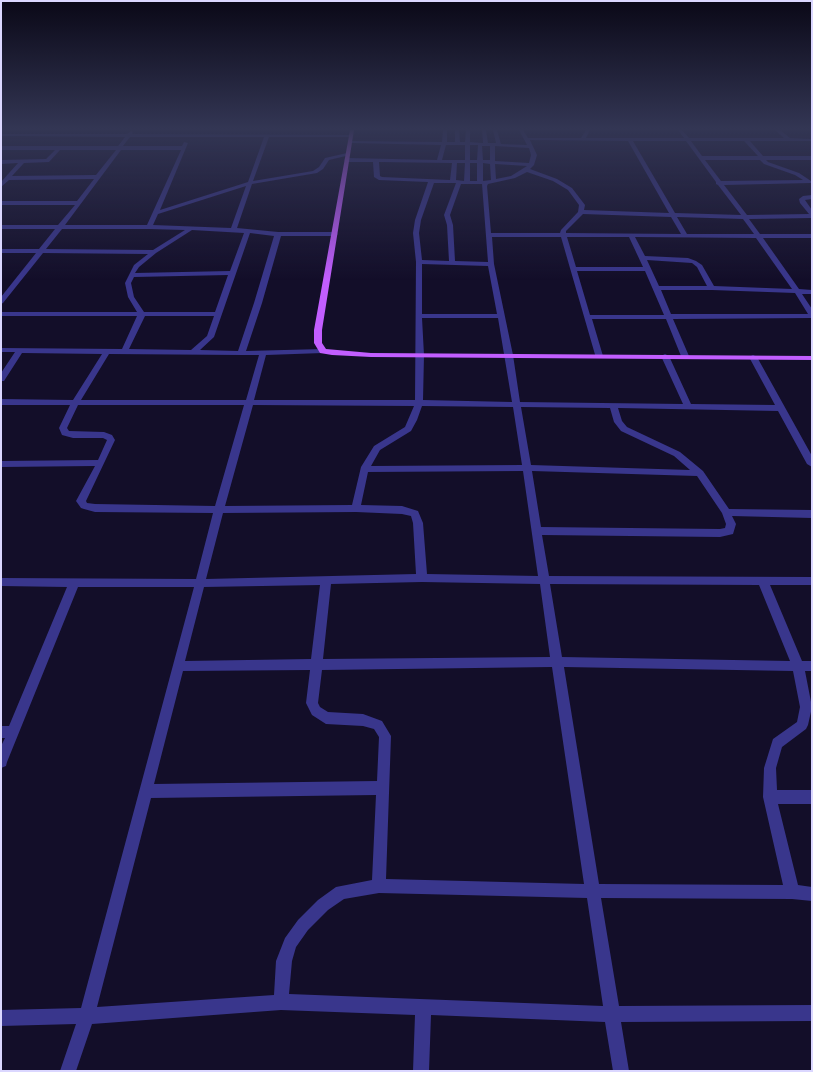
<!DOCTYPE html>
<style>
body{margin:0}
#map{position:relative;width:813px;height:1072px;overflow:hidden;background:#130e29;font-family:Lato,sans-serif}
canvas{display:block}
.frame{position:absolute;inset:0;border:2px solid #dbd7ff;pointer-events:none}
</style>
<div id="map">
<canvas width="813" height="1072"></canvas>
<div class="frame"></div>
</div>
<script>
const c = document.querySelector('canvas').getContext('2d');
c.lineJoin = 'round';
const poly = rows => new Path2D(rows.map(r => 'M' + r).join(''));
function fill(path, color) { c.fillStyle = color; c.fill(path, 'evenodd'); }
const minor = poly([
 [443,130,447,130,447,142,455,142,455,130,459,130,460,142,465,142,466,130,470,130,470,142,483,143,482,130,486,130,488,143,496,143,493,130,497,130,501,144,527,145,519,130,523,130,528,138,581,138,586,130,590,130,586,138,684,138,678,130,682,130,689,138,784,138,775,130,780,130,790,138,812,139,812,141,750,141,763,156,812,156,812,160,766,160,768,162,799,173,811,181,811,183,724,185,747,215,809,214,800,203,799,199,803,196,812,195,812,199,805,200,812,210,812,218,749,219,760,234,812,234,812,238,763,238,799,289,812,290,812,294,802,294,812,309,812,318,673,319,689,356,688,358,685,358,681,356,666,319,592,319,603,356,599,358,596,358,561,237,492,237,494,264,513,355,520,402,683,404,661,356,665,354,669,356,691,404,775,405,749,357,753,355,757,357,812,456,812,467,807,464,778,411,618,408,622,421,627,427,680,452,703,471,729,509,812,510,812,518,732,516,736,524,733,534,720,537,542,535,549,576,812,577,812,585,770,585,802,661,812,661,812,671,805,671,812,707,808,725,806,729,782,747,776,768,777,790,812,790,812,804,778,804,798,885,812,887,812,901,792,899,601,898,619,1006,812,1005,812,1021,621,1022,629,1071,613,1071,605,1022,431,1015,429,1071,413,1071,415,1015,281,1010,92,1024,76,1071,60,1071,76,1024,1,1026,1,1010,81,1008,194,587,78,587,7,762,6,766,1,768,1,746,5,738,1,738,1,726,9,726,67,587,1,586,1,578,196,579,213,513,95,512,84,509,81,508,76,501,95,466,1,467,1,461,98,460,107,440,103,438,73,438,62,435,59,428,70,405,1,405,1,399,73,400,102,354,22,353,4,381,1,381,1,373,15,352,1,352,1,348,122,349,137,316,1,316,1,312,137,312,128,297,125,283,134,265,148,254,43,253,3,303,1,304,1,297,36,253,1,253,1,249,39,249,55,229,1,229,1,225,58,225,75,205,1,205,1,201,77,201,94,179,9,180,1,187,1,182,18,163,1,164,1,160,46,159,55,150,1,150,1,146,118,146,125,137,1,136,1,134,127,134,131,131,133,132,132,134,353,135,351,137,269,137,253,181,313,171,319,167,325,158,347,153,350,155,329,160,323,169,317,173,252,184,237,228,278,232,335,232,338,234,335,236,281,236,262,303,246,351,323,349,327,351,323,353,266,355,254,400,415,400,416,262,413,233,415,220,428,182,379,180,374,177,373,162,347,162,344,160,347,158,437,160,441,145,350,143,348,142,350,141,442,142,443,130],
 [130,137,264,137,248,182,160,210,188,143,184,142,182,146,123,146,130,137],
 [530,140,628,141,669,213,584,210,585,205,572,188,557,179,530,169,534,165,537,155,530,140],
 [633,141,686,141,716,182,716,184,718,185,741,215,675,213,633,141],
 [691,141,744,141,758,156,702,156,691,141],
 [446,145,465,145,465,160,442,160,446,145],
 [470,145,478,145,477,160,470,160,470,145],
 [482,146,490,146,490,160,483,160,482,146],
 [495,146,529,148,531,155,529,163,495,161,495,146],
 [60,150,116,150,96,175,12,176,24,163,49,162,60,150],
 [121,150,181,150,147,225,65,225,121,150],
 [705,160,760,160,764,164,795,175,803,180,721,181,705,160],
 [379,162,452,163,450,180,382,177,380,176,379,162],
 [457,163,465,163,464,181,456,180,457,163],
 [470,163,477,163,477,181,470,181,470,163],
 [483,163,490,164,491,180,483,181,483,163],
 [495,164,527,166,511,176,496,179,495,164],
 [527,172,553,181,568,190,579,205,578,212,561,230,560,233,491,233,487,186,488,184,515,178,527,172],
 [434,183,456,183,444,215,447,225,449,261,422,260,419,233,421,220,434,183],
 [461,184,482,184,488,262,455,261,453,225,450,215,461,184],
 [246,186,231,228,153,225,158,214,246,186],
 [583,214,671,217,681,234,566,233,566,231,583,214],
 [677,217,743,219,754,234,687,234,677,217],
 [62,229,149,229,185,230,153,250,46,249,62,229],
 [192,230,244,233,230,271,135,273,139,267,156,253,192,230],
 [250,233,274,236,254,303,238,351,200,350,214,337,250,233],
 [567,237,629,237,643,267,576,267,567,237],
 [635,237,756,238,792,289,714,286,702,265,696,261,688,258,645,256,635,237],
 [647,260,692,263,697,267,707,286,659,286,647,260],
 [422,264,488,266,497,314,422,314,422,264],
 [577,271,645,271,664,315,590,315,577,271],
 [228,275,215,312,144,312,134,297,131,283,134,277,228,275],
 [661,290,712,290,795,293,808,314,671,314,661,290],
 [145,316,214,316,207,336,191,350,129,349,145,316],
 [422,318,498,318,512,402,423,400,424,355,422,318],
 [109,354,241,355,259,355,246,400,81,400,109,354],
 [78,405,244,405,215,506,95,504,87,503,86,501,115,440,112,435,104,432,69,431,67,428,78,405],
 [253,405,414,406,405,427,374,446,361,467,352,505,225,506,253,405],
 [422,406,513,407,522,465,371,466,380,450,411,431,417,420,422,406],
 [521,407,610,408,614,422,621,431,674,456,690,470,531,465,521,407],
 [523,471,538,576,427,574,423,523,418,511,402,506,361,505,368,472,523,471],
 [532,471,697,476,722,513,726,524,725,528,720,529,541,527,532,471],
 [356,512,402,514,411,516,413,523,416,574,206,579,223,513,356,512],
 [422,582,540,584,550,657,323,659,331,584,422,582],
 [550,584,759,585,790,661,562,657,550,584],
 [320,585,311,659,185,661,204,587,320,585],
 [552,667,584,884,386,879,391,736,382,721,363,714,328,712,320,707,318,703,322,670,552,667],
 [564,667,793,671,800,707,797,722,773,739,764,768,763,797,783,885,599,884,564,667],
 [310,670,306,703,312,715,326,724,363,726,374,729,379,737,377,781,154,784,183,671,310,670],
 [376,795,372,880,336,887,318,900,298,920,285,938,276,961,274,995,97,1007,151,798,376,795],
 [379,893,587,898,603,1006,289,994,292,961,296,947,308,930,328,910,344,899,379,893]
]);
const major = poly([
 [350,130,354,130,322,330,322,343,326,349,371,353,812,356,812,360,371,357,332,355,320,353,314,343,314,330,350,130]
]);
fill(minor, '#39368c');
fill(major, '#c25eff');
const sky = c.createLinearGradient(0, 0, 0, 280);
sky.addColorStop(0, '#0a0817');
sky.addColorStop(0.46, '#333654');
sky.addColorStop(1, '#33365400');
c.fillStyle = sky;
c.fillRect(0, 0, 813, 280);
</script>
